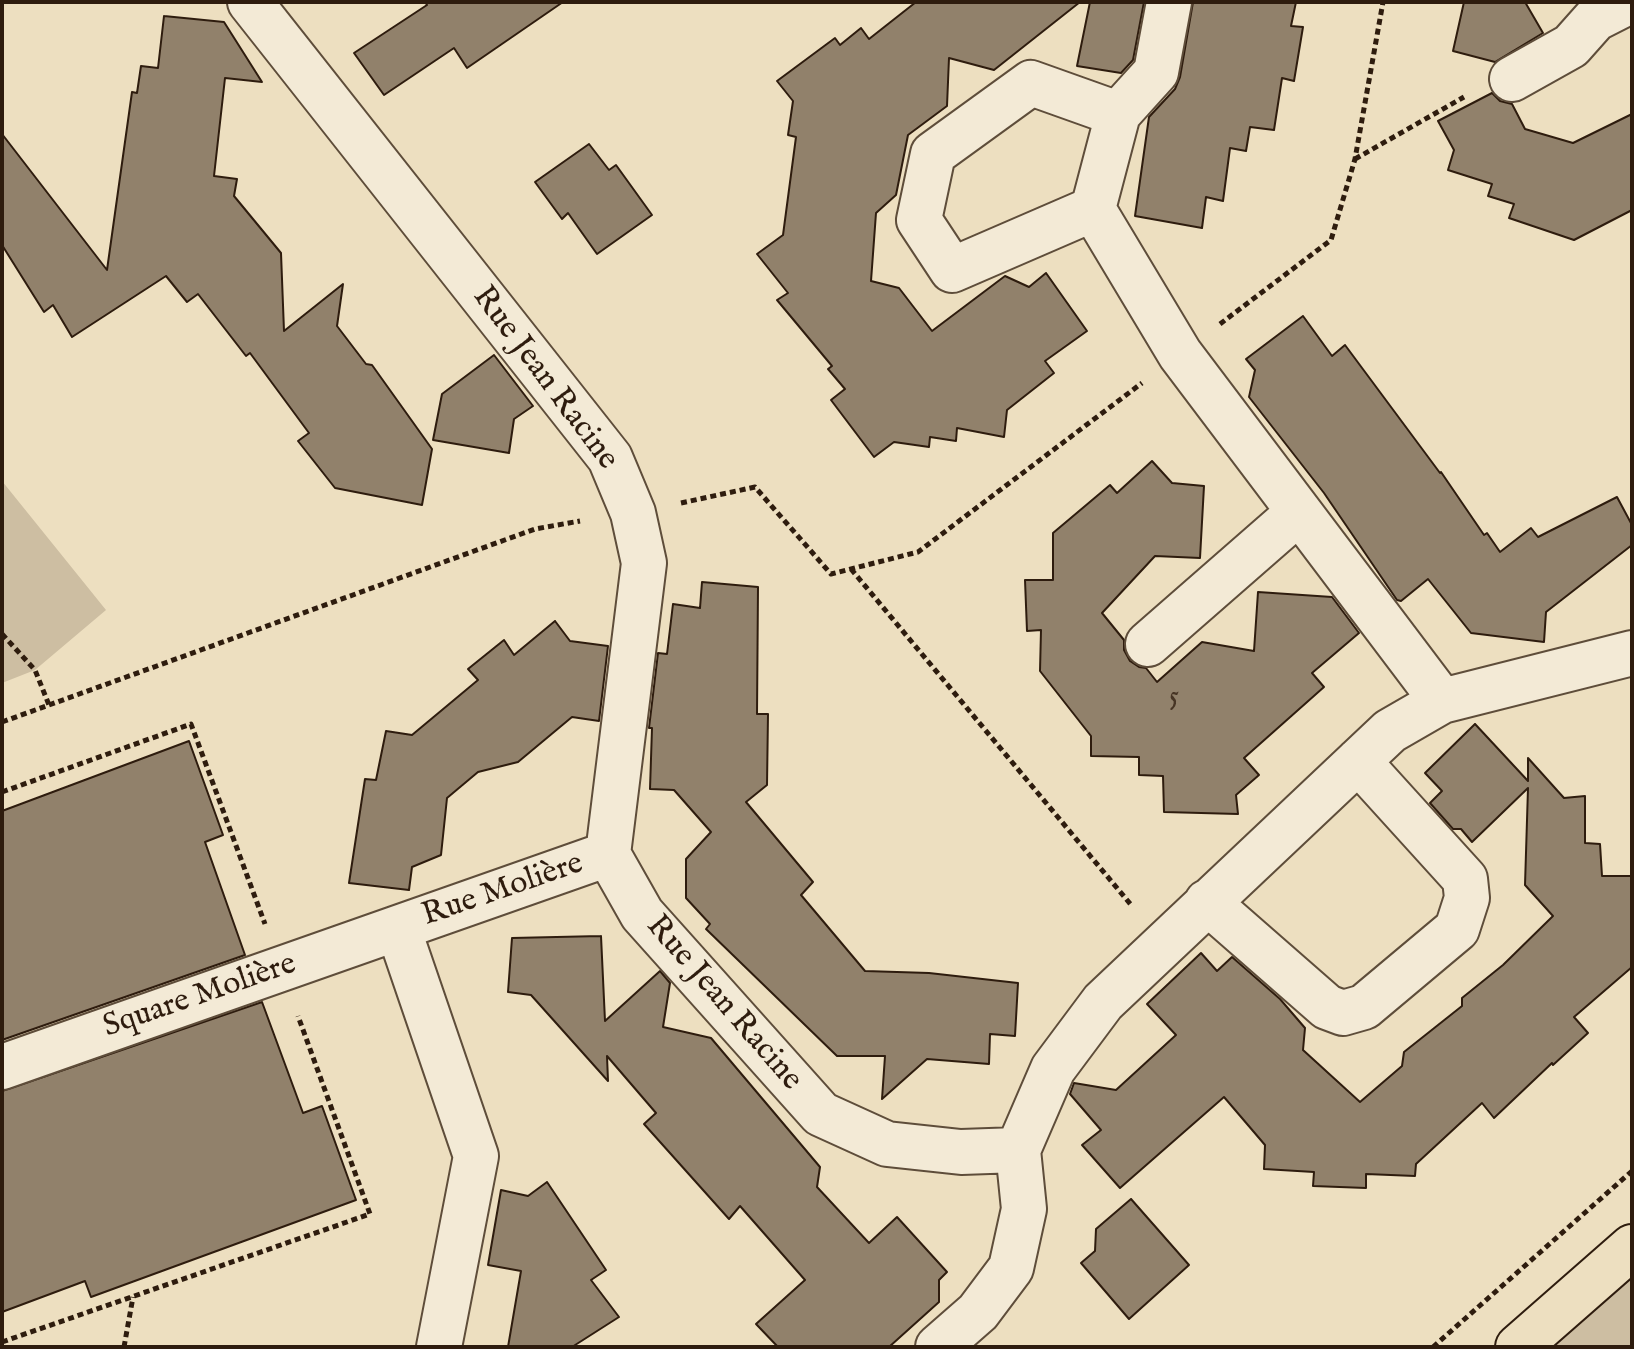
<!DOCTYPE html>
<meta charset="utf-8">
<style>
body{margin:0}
#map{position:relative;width:1634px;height:1349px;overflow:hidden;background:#eddfc0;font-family:"IM FELL English",serif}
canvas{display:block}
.frame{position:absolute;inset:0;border:4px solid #2e1c0e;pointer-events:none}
</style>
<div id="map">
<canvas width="1634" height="1349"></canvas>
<div class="frame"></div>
</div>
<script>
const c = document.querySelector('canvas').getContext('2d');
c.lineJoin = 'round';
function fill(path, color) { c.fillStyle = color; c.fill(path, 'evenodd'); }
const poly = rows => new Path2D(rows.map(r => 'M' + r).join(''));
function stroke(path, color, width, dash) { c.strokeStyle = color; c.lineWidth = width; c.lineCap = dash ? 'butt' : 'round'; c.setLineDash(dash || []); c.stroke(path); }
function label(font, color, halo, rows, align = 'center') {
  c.font = font + ' "IM FELL English",serif'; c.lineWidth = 8; c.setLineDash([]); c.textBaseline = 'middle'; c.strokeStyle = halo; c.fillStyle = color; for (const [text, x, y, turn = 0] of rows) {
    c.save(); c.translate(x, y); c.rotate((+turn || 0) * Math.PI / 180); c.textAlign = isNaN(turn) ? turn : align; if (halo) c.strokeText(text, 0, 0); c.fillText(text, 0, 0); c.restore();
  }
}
const green = poly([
 [2,481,106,610,35,670,2,683],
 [1632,1273,1632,1347,1549,1347]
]);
const building = poly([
 [425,2,563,2,467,68,454,48,384,95,354,53,427,5,425,2],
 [916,2,1080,2,994,70,949,58,947,106,908,135,896,195,876,213,871,281,899,288,932,331,1005,276,1029,287,1046,273,1087,331,1045,361,1054,373,1007,410,1004,437,957,428,956,441,930,437,929,447,894,442,874,457,831,400,845,389,828,369,832,366,777,300,788,293,757,254,783,235,796,137,788,135,793,101,777,81,835,38,840,45,861,28,869,39,916,2],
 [1090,2,1144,2,1133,60,1121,73,1077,66,1090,2],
 [1193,2,1296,2,1291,26,1303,27,1294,81,1282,78,1274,130,1250,127,1246,151,1230,148,1223,201,1206,197,1202,228,1135,216,1149,117,1175,89,1180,77,1193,2],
 [1464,2,1525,2,1543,33,1495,62,1453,51,1464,2],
 [164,16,224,22,262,82,225,78,214,176,237,179,234,196,281,253,284,331,343,284,337,326,366,364,372,365,432,449,422,505,335,488,298,441,309,433,250,353,246,356,198,294,187,302,166,276,72,337,53,305,44,312,2,245,2,134,107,270,132,92,137,93,141,66,158,68,164,16],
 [1492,93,1500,101,1512,104,1525,129,1573,143,1632,114,1632,210,1574,240,1509,218,1514,204,1488,196,1492,184,1448,170,1454,150,1438,121,1492,93],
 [589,144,609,170,616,165,652,215,597,254,568,213,562,219,535,182,589,144],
 [1303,316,1332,356,1345,345,1440,473,1441,472,1484,535,1487,533,1500,552,1531,528,1538,537,1617,497,1632,525,1632,545,1546,612,1544,642,1471,633,1428,579,1401,601,1397,600,1324,493,1249,397,1255,370,1246,359,1303,316],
 [494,355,533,406,514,419,509,453,433,440,442,394,494,355],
 [1152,461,1172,483,1204,486,1200,558,1155,556,1102,613,1124,640,1124,650,1130,661,1139,667,1146,668,1157,682,1202,642,1254,651,1258,592,1332,597,1359,633,1312,673,1324,687,1244,758,1259,775,1236,795,1238,814,1164,812,1163,776,1139,775,1139,757,1091,756,1091,736,1040,671,1041,630,1027,631,1025,580,1053,580,1053,533,1110,485,1117,493,1152,461],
 [702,582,758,587,757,714,768,714,767,785,746,802,813,882,801,895,865,971,929,973,1018,983,1015,1036,990,1034,989,1064,927,1059,882,1099,885,1056,837,1056,706,929,710,924,686,898,686,859,711,832,674,790,650,789,652,728,649,728,658,653,667,654,673,604,700,608,702,582],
 [555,621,570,641,608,646,599,721,572,717,518,762,478,772,447,798,441,855,412,867,409,890,349,883,365,779,376,780,386,731,412,735,478,680,468,669,504,640,514,655,555,621],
 [1475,724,1528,781,1528,758,1564,798,1585,796,1585,843,1600,844,1602,876,1632,876,1632,967,1574,1017,1588,1033,1553,1065,1552,1063,1494,1118,1482,1103,1416,1164,1415,1176,1366,1174,1366,1188,1313,1186,1314,1172,1264,1169,1265,1145,1224,1097,1120,1188,1082,1145,1101,1130,1070,1094,1074,1083,1116,1090,1176,1035,1147,1004,1201,953,1217,971,1232,957,1280,999,1305,1028,1303,1050,1360,1102,1402,1066,1404,1052,1462,1006,1462,998,1503,965,1553,916,1525,885,1528,788,1472,842,1461,829,1453,829,1430,803,1442,791,1425,773,1475,724],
 [189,741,223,835,205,842,245,955,2,1040,2,811,189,741],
 [601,936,605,1021,660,971,670,983,663,1027,711,1038,820,1167,817,1187,869,1243,897,1217,947,1272,939,1280,939,1302,889,1347,778,1347,756,1324,805,1280,740,1206,729,1219,644,1124,656,1113,607,1056,608,1081,531,995,508,992,512,938,601,936],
 [262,1002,303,1113,322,1106,356,1200,91,1297,85,1281,2,1312,2,1091,262,1002],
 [547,1182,606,1270,591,1280,619,1317,572,1347,508,1347,521,1271,488,1265,501,1190,528,1196,547,1182],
 [1131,1199,1189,1265,1129,1319,1081,1263,1095,1251,1096,1229,1131,1199]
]);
const path = poly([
 [1355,159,1464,97],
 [1220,324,1331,240,1355,159,1383,2],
 [681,503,755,487,831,574,918,552,1142,383],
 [851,569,1132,906],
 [2,634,35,670,49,705],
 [2,722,535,529,580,521],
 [2,792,191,724,265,924],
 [2,1342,370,1214,298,1016],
 [124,1347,133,1297],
 [1433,1347,1632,1171]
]);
const minor = poly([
 [250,2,610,458,633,513,644,563,608,854,642,914,821,1114,887,1144,961,1152,1018,1150,1053,1069,1103,1002,1390,731,1442,701,1632,653],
 [1512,79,1571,46,1595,19,1628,2],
 [1118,114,1156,72,1169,2],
 [1093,209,952,270,919,220,933,154,1031,83,1118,114,1093,209,1180,354,1442,701],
 [1148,644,1299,512],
 [1207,902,1327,1007,1343,1013,1364,1007,1457,929,1467,898,1465,879,1358,761],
 [398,928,476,1156,439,1347],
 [2,1067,608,854],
 [938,1347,978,1312,1011,1268,1024,1209,1018,1150]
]);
const major = poly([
 [1518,1347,1632,1247]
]);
const numberNames = [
 ["5",1174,698]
];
const streetNames = [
 ["Rue Jean Racine",544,379,53],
 ["Rue Molière",503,891,-19],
 ["Square Molière",200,997,-19],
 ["Rue Jean Racine",723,1004,49]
];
fill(green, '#cdbea2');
fill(building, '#91816b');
stroke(building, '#2e1c0e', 2);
stroke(minor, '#5e4d3a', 48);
stroke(major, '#2e1c0e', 48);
stroke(path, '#2e1c0e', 5, [6, 4]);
stroke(minor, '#f3ead6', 44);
stroke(major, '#eddfc0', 44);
label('28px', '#473525', null, numberNames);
label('32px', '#2e1c0e', '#f3ead6', streetNames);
</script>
